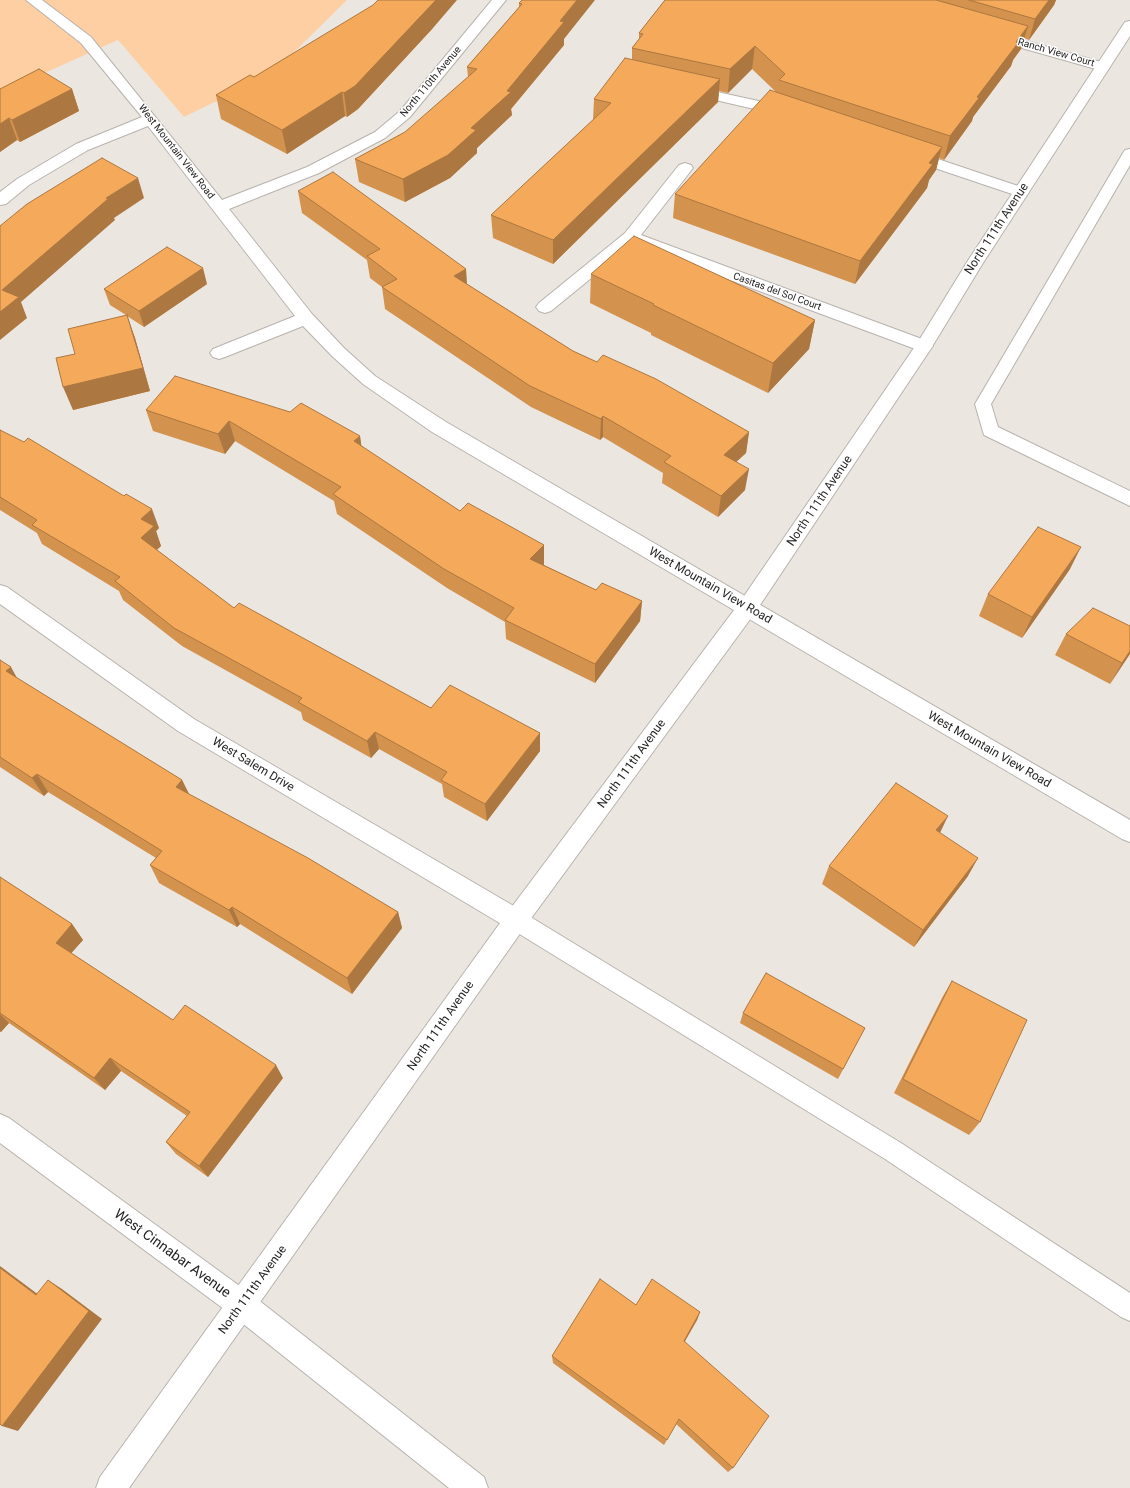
<!DOCTYPE html>
<style>
body{margin:0}
canvas{display:block;background:#ece6e1}
</style>
<canvas width="1130" height="1488"></canvas>
<script>
const c = document.querySelector('canvas').getContext('2d');
c.lineJoin = 'round';
function fill(path, color) { c.fillStyle = color; c.fill(path, 'evenodd'); }
const poly = rows => new Path2D(rows.map(r => 'M' + r).join(''));
function stroke(path, color, width, dash) { c.strokeStyle = color; c.lineWidth = width; c.lineCap = dash ? 'butt' : 'round'; c.setLineDash(dash || []); c.stroke(path); }
function label(font, color, halo, rows, align = 'center') {
  c.font = font + ' Roboto,sans-serif'; c.lineWidth = 3; c.setLineDash([]); c.textBaseline = 'middle'; c.strokeStyle = halo; c.fillStyle = color; for (const [text, x, y, turn = 0] of rows) {
    c.save(); c.translate(x, y); c.rotate((+turn || 0) * Math.PI / 180); c.textAlign = isNaN(turn) ? turn : align; if (halo) c.strokeText(text, 0, 0); c.fillText(text, 0, 0); c.restore();
  }
}
const green = poly([
 [0,0,347,0,284,62,243,88,184,117,118,40,0,93]
]);
const lane = poly([
 [1130,149,1130,165,991,404,998,427,1130,491,1130,506,984,435,975,404,1123,153,1125,150,1130,149],
 [516,910,524,913,901,1143,1130,1293,1130,1321,1121,1317,885,1159,508,927,505,920,508,913,516,910]
]);
const street = poly([
 [26,0,42,0,91,37,222,200,307,167,375,132,400,111,492,0,506,0,410,117,385,138,319,173,229,209,312,314,344,348,375,376,446,422,1130,820,1130,842,1122,839,432,432,363,384,332,356,303,326,225,357,219,359,213,357,210,353,213,349,295,316,148,126,88,150,29,185,6,204,0,205,0,192,17,179,76,144,142,117,81,43,26,0],
 [995,32,1108,64,1110,67,1108,70,1103,71,990,39,988,36,990,33,995,32],
 [690,86,772,104,790,110,793,113,790,116,785,118,763,111,685,93,683,90,685,87,690,86],
 [908,149,1027,189,1029,192,1027,195,1021,197,1015,195,902,157,900,154,902,151,908,149],
 [685,163,691,165,693,168,641,235,930,342,933,346,930,350,924,352,918,350,633,244,551,311,545,313,539,311,536,307,539,303,625,233,679,165,685,163],
 [0,585,7,587,194,719,524,912,528,920,524,928,516,931,508,928,178,731,0,604,0,585],
 [0,1114,9,1118,252,1295,484,1477,488,1488,449,1488,232,1315,0,1143,0,1114]
]);
const secondary = poly([
 [1130,21,1130,36,983,263,930,350,754,614,524,928,129,1488,96,1488,100,1477,508,912,740,602,918,342,969,259,1123,25,1125,22,1130,21]
]);
const wall = poly([
 [522,0,564,39,564,45,511,109,512,115,477,148,477,153,450,178,405,202,359,182,355,159,405,132,468,77,467,67,519,7,519,3],
 [665,0,1056,0,1054,5,1029,40,1024,38,1021,49,1013,60,1011,66,973,117,972,121,944,160,939,158,936,170,929,180,927,188,855,284,673,218,675,194,776,92,752,69,728,93,719,91,718,102,553,264,493,238,491,215,593,120,594,99,632,59,632,48,639,39,639,33],
 [433,28,358,109,347,117,345,116,287,154,221,119,216,95,254,77],
 [0,89,72,89,79,111,20,142,17,140,0,152],
 [298,191,466,269,467,284,573,351,749,432,746,453,736,462,745,490,718,517,662,483,663,473,603,437,600,440,531,407,385,309,382,287,370,278,367,260,302,213],
 [591,274,815,320,809,349,768,393,651,335,651,333,590,303],
 [207,284,144,327,127,316,135,338,150,391,73,410,75,354,126,315,110,305,104,289],
 [146,410,360,436,361,446,460,511,544,564,544,565,596,590,642,601,640,621,595,683,506,639,505,622,447,588,337,514,334,501,235,441,225,454,153,431],
 [0,430,159,528,156,531,161,546,157,550,234,608,431,708,540,733,540,751,487,821,444,797,442,784,379,749,371,758,303,720,301,712,182,646,123,600,119,591,42,544,37,533,0,510],
 [1070,569,1022,638,979,616,988,594],
 [1066,634,1130,653,1110,684,1055,655],
 [0,660,18,679,182,780,189,794,398,912,402,928,352,994,240,924,237,927,159,883,150,865,156,858,48,792,44,796,0,767],
 [940,833,968,876,914,947,822,884,829,866],
 [0,877,72,924,83,940,71,953,173,1020,283,1078,208,1177,176,1154,166,1142,187,1116,121,1071,105,1090,9,1023,1,1032,0,1031],
 [952,981,980,1122,969,1135,894,1093,943,996],
 [743,1013,865,1028,838,1079,740,1023],
 [636,1305,700,1312,697,1320,685,1341,733,1468,728,1472,676,1424,664,1445,553,1363,552,1356]
]);
const shadedWall = poly([
 [436,0,457,0,433,28,358,109,347,117,344,93],
 [577,0,595,0,564,39,564,45,511,109,512,115,477,148,477,153,450,178,405,202,403,179,471,128,507,91,560,21],
 [1049,0,1056,0,1054,5,1029,40,1035,19],
 [1028,26,1021,49,1013,60,1011,66,973,117,972,121,944,160,950,136,1016,42],
 [755,46,752,69,728,93,730,69],
 [720,79,718,102,553,264,553,240],
 [72,89,79,111,20,142,12,120],
 [342,92,345,116,287,154,282,130],
 [9,118,17,140,0,152,0,124],
 [942,147,936,170,929,180,927,188,855,284,860,261,929,163],
 [138,178,144,198,114,218,115,220,21,302,27,318,0,340,0,312,2,290,106,198],
 [203,268,207,284,144,327,139,311],
 [466,269,467,292,454,276],
 [127,315,135,338,150,391,73,410,63,387],
 [815,320,809,349,768,393,773,363],
 [603,416,603,437,600,440,601,419],
 [229,421,235,441,225,454,218,434],
 [749,432,746,453,721,476,724,455],
 [360,436,363,457,354,441],
 [749,469,745,490,718,517,721,496],
 [152,509,159,528,156,531,161,546,148,557,141,538,141,519],
 [544,545,544,564,531,579,530,559],
 [1081,547,1070,569,1022,638,1032,617],
 [642,601,640,621,595,683,595,664],
 [1130,651,1130,654,1110,684,1122,663],
 [11,667,22,687,6,671],
 [375,732,379,749,371,758,367,741],
 [540,733,540,751,487,821,485,804],
 [37,774,48,792,44,796,32,778],
 [182,780,191,798,176,787],
 [948,816,939,835,936,830],
 [978,858,968,876,914,947,923,930],
 [232,907,240,924,237,927,229,910],
 [398,912,402,928,352,994,347,978],
 [72,924,83,940,67,958,56,943],
 [0,1014,9,1023,1,1032,0,1031],
 [110,1058,121,1071,105,1090,94,1078],
 [276,1065,283,1078,208,1177,199,1166],
 [0,1266,51,1304,36,1295,0,1268],
 [48,1280,62,1289,102,1319,18,1431,2,1426],
 [700,1312,697,1320,681,1348,684,1341]
]);
const building = poly([
 [378,0,436,0,355,86,344,93,342,92,282,130,216,95,250,75,254,77,373,5,378,0],
 [522,0,577,0,560,21,564,22,507,91,511,92,471,128,476,130,448,155,403,179,355,159,405,132,477,69,467,67,522,4,519,3,522,0],
 [665,0,936,0,1028,26,1016,42,1018,43,977,97,979,98,950,136,779,80,785,74,755,46,730,69,632,48,643,34,639,33,665,0],
 [969,0,1049,0,1035,19,969,0],
 [625,58,720,79,553,240,491,215,611,103,594,99,625,58],
 [39,69,72,89,12,120,9,118,0,124,0,89,39,69],
 [770,90,942,147,929,163,933,164,860,261,675,194,770,90],
 [102,158,138,178,106,198,108,199,2,290,19,297,0,312,0,226,27,204,102,158],
 [333,172,466,269,454,276,573,351,597,362,603,355,656,379,749,432,724,455,749,469,721,496,664,462,671,456,603,416,601,419,530,386,382,287,397,279,367,256,380,249,298,191,333,172],
 [634,236,815,320,773,363,653,305,654,304,591,274,634,236],
 [167,247,203,268,139,311,104,289,167,247],
 [127,315,143,368,63,387,56,358,75,354,68,329,127,315],
 [175,376,290,412,301,403,360,436,354,441,460,511,468,503,544,545,530,559,596,590,602,583,642,601,595,664,505,620,514,608,444,569,333,494,341,487,229,421,218,434,146,410,175,376],
 [0,430,24,442,28,438,124,496,126,494,152,509,141,519,154,526,141,538,234,608,239,603,431,708,450,685,540,733,485,804,441,780,447,772,375,732,367,741,298,702,302,698,174,628,115,581,120,577,32,525,37,520,0,497,0,430],
 [1038,527,1081,547,1032,617,988,594,1038,527],
 [1093,608,1130,626,1130,651,1122,663,1066,634,1093,608],
 [0,660,11,667,6,671,182,780,176,787,308,858,398,912,347,978,232,907,229,910,150,865,162,851,37,774,32,778,0,757,0,660],
 [896,783,948,816,936,830,978,858,923,930,829,866,896,783],
 [0,877,72,924,56,943,173,1020,185,1005,276,1065,199,1166,166,1142,190,1112,110,1058,94,1078,0,1013,0,877],
 [766,973,865,1028,843,1069,743,1013,766,973],
 [952,981,1027,1020,980,1122,903,1079,952,981],
 [0,1268,36,1295,48,1280,89,1311,2,1426,0,1424,0,1268],
 [600,1279,636,1305,652,1279,700,1312,684,1341,769,1416,733,1468,679,1419,667,1440,552,1356,600,1279]
]);
const farStreetnames = [
 ["Ranch View Court",1056,53,16],
 ["North 110th Avenue",431,82,-50],
 ["West Mountain View Road",176,152,52],
 ["Casitas del Sol Court",777,292,20]
];
const streetNames = [
 ["North 111th Avenue",997,229,-57],
 ["North 111th Avenue",820,501,-56],
 ["West Mountain View Road",710,586,30],
 ["West Mountain View Road",989,750,30],
 ["North 111th Avenue",632,764,-54],
 ["West Salem Drive",253,765,31],
 ["North 111th Avenue",441,1026,-55],
 ["North 111th Avenue",253,1290,-54]
];
const nearStreetnames = [
 ["West Cinnabar Avenue",172,1254,36]
];
fill(green, '#fdcfa3');
stroke(lane, '#b7b2ad', 2);
stroke(street, '#b7b2ad', 2);
stroke(secondary, '#b7b2ad', 2);
fill(lane, '#fff');
fill(street, '#fff');
fill(secondary, '#fff');
fill(wall, '#d3924e');
fill(shadedWall, '#ac7740');
fill(building, '#f5aa5b');
stroke(building, '#ac7740', 1);
label('10px', '#252322', '#fff', farStreetnames);
label('12px', '#252322', '#fff', streetNames);
label('14px', '#252322', '#fff', nearStreetnames);
</script>
